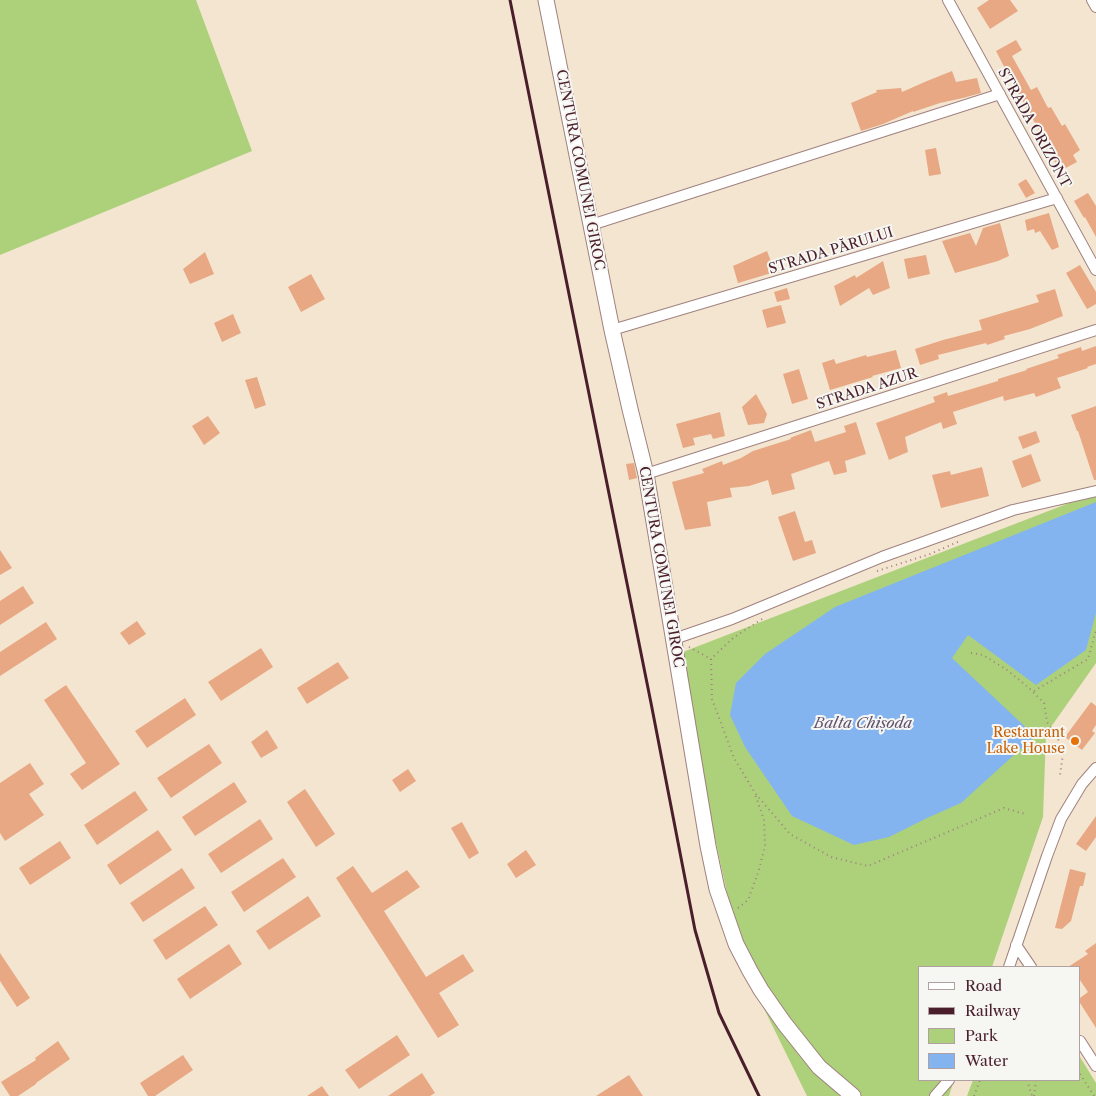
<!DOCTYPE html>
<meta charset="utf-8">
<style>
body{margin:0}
#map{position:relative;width:1096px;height:1096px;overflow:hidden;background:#f4e5d1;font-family:"Libre Caslon Text",serif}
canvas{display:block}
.legend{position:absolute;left:918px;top:966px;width:162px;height:115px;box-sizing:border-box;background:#f6f6f2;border:1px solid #b1a0a2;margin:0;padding:6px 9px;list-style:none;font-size:15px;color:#4a1f2b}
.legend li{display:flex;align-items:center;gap:10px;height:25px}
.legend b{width:25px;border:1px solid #b1a0a2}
</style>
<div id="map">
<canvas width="1096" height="1096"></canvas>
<ul class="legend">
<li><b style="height:6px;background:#fff"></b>Road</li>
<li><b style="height:6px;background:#4a1f2b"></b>Railway</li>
<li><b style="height:14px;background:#add17a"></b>Park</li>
<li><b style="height:14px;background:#83b4ef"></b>Water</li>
</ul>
</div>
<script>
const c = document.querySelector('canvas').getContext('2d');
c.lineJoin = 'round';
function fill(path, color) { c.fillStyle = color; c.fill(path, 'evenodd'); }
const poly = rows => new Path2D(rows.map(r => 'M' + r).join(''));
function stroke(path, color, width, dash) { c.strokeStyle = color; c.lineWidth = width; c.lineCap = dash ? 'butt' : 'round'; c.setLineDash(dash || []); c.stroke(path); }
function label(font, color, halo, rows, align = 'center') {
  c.font = font + ' "Libre Caslon Text",serif'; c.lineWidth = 4; c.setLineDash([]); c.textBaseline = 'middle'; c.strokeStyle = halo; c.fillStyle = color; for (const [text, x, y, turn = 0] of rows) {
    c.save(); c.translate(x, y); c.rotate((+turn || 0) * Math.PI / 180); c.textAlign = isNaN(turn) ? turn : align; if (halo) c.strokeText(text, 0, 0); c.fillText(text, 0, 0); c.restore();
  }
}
const green = poly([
 [0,0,196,0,252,151,0,255],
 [1096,496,1096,663,1046,734,1043,817,992,967,920,967,920,1080,954,1080,949,1096,807,1096,743,966,675,655,1077,500],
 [1080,1057,1096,1083,1096,1096,967,1096,973,1080,1080,1080]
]);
const water = poly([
 [1096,502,1096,613,1086,650,1036,685,968,635,952,658,1035,736,961,803,927,818,889,837,854,845,792,816,745,747,730,715,736,683,765,654,835,607]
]);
const building = poly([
 [989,0,1010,0,1018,11,990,29,977,8],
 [1016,40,1022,50,1012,56,1031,90,1037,87,1048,108,1051,107,1062,126,1065,124,1080,150,1073,155,1077,162,1060,171,1041,138,1043,137,1016,90,996,51],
 [952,71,956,82,977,78,981,93,963,98,940,103,913,112,913,111,883,124,861,131,851,103,877,92,876,90,901,88,902,92,927,81],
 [936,148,941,174,929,176,925,150],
 [1026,179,1035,193,1026,198,1018,184],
 [1088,193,1096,206,1096,237,1085,217,1084,218,1074,201],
 [1049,213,1059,247,1052,250,1040,231,1035,233,1034,229,1027,231,1025,220],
 [1000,223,1009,256,998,261,955,273,942,241,970,233,976,246,983,228],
 [767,251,775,272,738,283,733,266],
 [205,252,214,274,190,284,183,269],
 [926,255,930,274,908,279,904,259],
 [883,261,890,288,873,295,869,288,840,306,834,286,855,275,856,278],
 [1080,265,1096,292,1096,304,1087,309,1066,273],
 [311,274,325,299,301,312,288,287],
 [787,288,790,299,777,302,774,292],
 [1055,289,1063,316,1030,329,1004,336,1005,339,987,345,986,343,938,355,939,359,920,365,915,349,943,340,982,330,979,320,1039,302,1036,295],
 [781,305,786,323,767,328,762,310],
 [233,314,241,333,222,342,214,323],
 [1096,346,1096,364,1087,367,1088,368,1057,378,1061,388,1036,397,1034,393,1004,401,1003,396,953,412,957,424,943,429,941,422,905,437,908,452,889,460,876,423,935,402,933,397,947,392,948,396,998,381,998,379,1027,370,1026,369,1059,358,1057,355,1081,347,1082,351],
 [896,350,901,368,872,376,873,377,830,390,822,363,834,359,836,364,866,355,867,357],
 [799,369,808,399,792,404,783,374],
 [257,377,266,405,255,409,245,380],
 [756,394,767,414,764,423,748,425,742,407],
 [1096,406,1096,480,1094,480,1078,431,1077,431,1071,415],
 [720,412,725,436,713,439,711,434,693,438,695,445,683,448,676,424],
 [208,416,220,433,204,445,192,426],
 [856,422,866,454,845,461,847,472,834,475,829,461,791,474,795,489,772,495,768,480,749,486,730,488,732,497,707,502,711,526,685,530,672,482,704,473,702,469,722,461,723,465,741,458,753,451,791,439,790,438,811,430,815,442,846,432,844,426],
 [1036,431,1040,442,1023,449,1018,437],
 [1031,454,1041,481,1022,488,1012,461],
 [634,463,637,478,629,480,626,464],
 [982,467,989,496,941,508,932,475,950,471,951,475],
 [795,511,805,542,812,540,816,553,793,561,778,517],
 [0,550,12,568,0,575],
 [23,586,34,603,0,625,0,601],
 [137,621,146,634,129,645,120,633],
 [46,622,57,639,0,676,0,652],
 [261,648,273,667,221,701,208,682],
 [338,662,349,678,307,704,297,688],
 [66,685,120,764,82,790,70,774,86,763,44,700],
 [185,698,196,715,147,748,135,731],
 [1091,702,1096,706,1096,725,1092,731,1095,733,1082,750,1065,737],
 [267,730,278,748,261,758,251,742],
 [209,744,222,763,171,798,157,778],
 [30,763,44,784,29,794,44,815,5,841,0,833,0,783],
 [408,769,416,781,400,792,392,780],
 [234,782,247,802,195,836,182,817],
 [305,789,335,834,316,847,287,802],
 [135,791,148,810,97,845,84,825],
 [1096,816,1096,837,1086,851,1076,844],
 [260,819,273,839,221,873,208,854],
 [462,822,479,853,469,859,451,828],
 [158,830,172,850,120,885,107,865],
 [60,841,71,858,30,885,19,868],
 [526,850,536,865,516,878,507,864],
 [283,858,296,877,244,912,231,892],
 [353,866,372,893,407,870,420,887,384,911,426,977,463,954,474,971,439,993,459,1025,438,1038,390,962,336,878],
 [182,868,195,888,143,922,130,903],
 [1070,869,1086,873,1083,886,1080,886,1071,921,1062,929,1055,928],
 [308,896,321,916,269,950,256,931],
 [205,906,218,925,166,960,153,940],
 [1096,943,1096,1028,1080,1003,1080,998,1088,992,1080,980,1080,967,1068,967,1088,954,1085,951],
 [229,944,242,964,190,999,177,979],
 [0,953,30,998,17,1007,0,981],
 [397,1035,410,1055,359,1089,345,1070],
 [58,1041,70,1059,36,1083,36,1084,18,1096,10,1096,1,1082,36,1060,35,1058],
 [183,1055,193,1070,155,1096,148,1096,140,1083],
 [422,1073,435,1093,430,1096,388,1096],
 [629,1075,643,1096,596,1096],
 [322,1086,329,1096,307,1096]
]);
const path = poly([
 [877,571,930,554,960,541],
 [762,619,733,638,711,659,712,699,734,758,755,793,790,834,831,857,868,866,1004,808,1025,814],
 [689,647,711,659],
 [971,653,983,655,1007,670,1028,687,1044,703,1047,722,1058,739,1063,754,1060,775],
 [1034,691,1088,659,1096,630],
 [738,908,748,900,758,873,765,846,764,820,755,794],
 [1080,1074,1094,1096],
 [1027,1080,1032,1096],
 [974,1096,980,1080],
 [1034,1096,1036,1080]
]);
const minor = poly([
 [948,0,1096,270],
 [1092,0,1096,7],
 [591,225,1000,94],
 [612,330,1057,198],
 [646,474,1096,330],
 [674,639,732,619,882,557,1013,510,1096,491],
 [1016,945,1031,967],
 [1009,967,1047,856,1061,819,1082,784,1096,768],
 [1080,1041,1096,1066],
 [935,1096,949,1080]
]);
const secondary = poly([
 [546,0,612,330,630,409,646,474,708,846,717,889,736,944,750,971,761,990,784,1023,819,1067,853,1096]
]);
const rail = poly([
 [510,0,651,703,695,930,719,1013,759,1096]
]);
const markers = [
 [1075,741,5,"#e8710a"]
];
const streetNames = [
 ["STRADA ORIZONT",1034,128,61],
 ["CENTURA COMUNEI GIROC",580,170,79],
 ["STRADA PĂRULUI",831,251,-17],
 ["STRADA AZUR",867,389,-18],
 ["CENTURA COMUNEI GIROC",661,567,80]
];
const foodNames = [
 ["Restaurant",1065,733],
 ["Lake House",1065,749]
];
const waterNames = [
 ["Balta Chișoda",863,724]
];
fill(green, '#add17a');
fill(water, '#83b4ef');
fill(building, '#e7a883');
stroke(minor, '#9f827e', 12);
stroke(secondary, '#9f827e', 17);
stroke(path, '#9f827e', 2, [1, 4]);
stroke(minor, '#fff', 10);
stroke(secondary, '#fff', 15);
stroke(rail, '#4a1f2b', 3);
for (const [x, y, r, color] of markers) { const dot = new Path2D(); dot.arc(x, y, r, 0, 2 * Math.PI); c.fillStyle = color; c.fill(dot); stroke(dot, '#f6f6f2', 2); }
label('14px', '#4a1f2b', '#f6f6f2', streetNames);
label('14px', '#c56008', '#f6f6f2', foodNames, 'right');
label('italic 15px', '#5e5370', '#f6f6f2', waterNames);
</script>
